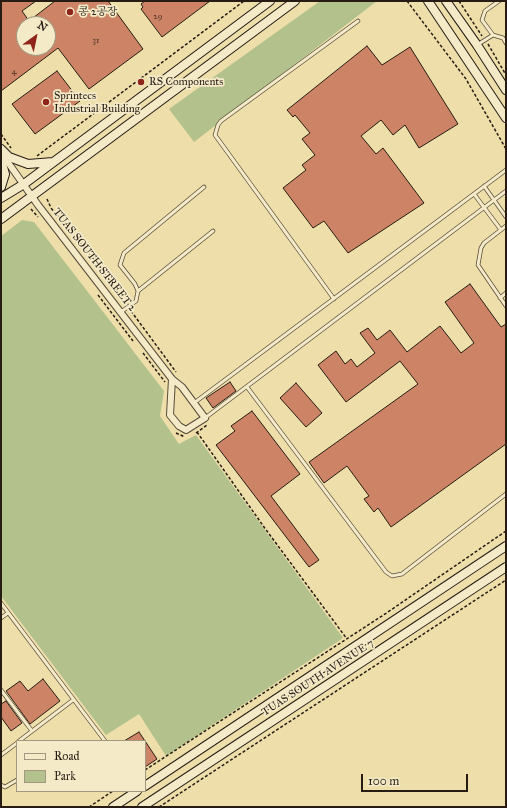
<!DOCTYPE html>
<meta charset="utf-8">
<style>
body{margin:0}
#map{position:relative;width:507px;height:808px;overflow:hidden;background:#eedeaa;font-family:"IM FELL Great Primer",serif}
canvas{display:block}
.frame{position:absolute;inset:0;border:2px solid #261c14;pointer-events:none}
.legend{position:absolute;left:16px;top:740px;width:130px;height:52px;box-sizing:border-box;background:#f4eac8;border:1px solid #a29880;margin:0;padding:5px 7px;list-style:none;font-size:12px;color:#261c14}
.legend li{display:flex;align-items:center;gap:8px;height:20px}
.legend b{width:20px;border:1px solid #a29880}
.north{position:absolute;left:16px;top:16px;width:40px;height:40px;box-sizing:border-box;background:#f4eac8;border:1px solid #a29880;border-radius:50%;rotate:33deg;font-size:11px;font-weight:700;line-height:16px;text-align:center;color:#261c14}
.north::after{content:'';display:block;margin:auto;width:14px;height:18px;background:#8f2418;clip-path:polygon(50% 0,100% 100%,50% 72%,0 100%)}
.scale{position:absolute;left:361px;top:774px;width:107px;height:18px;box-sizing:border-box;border:2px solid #261c14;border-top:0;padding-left:5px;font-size:12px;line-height:14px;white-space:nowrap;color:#261c14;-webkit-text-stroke:3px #f4eac8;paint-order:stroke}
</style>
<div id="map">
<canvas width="507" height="808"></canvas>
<div class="frame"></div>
<ul class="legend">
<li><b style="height:5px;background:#f4eac8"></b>Road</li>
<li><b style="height:11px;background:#b3c28d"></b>Park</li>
</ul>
<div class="north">N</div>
<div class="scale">100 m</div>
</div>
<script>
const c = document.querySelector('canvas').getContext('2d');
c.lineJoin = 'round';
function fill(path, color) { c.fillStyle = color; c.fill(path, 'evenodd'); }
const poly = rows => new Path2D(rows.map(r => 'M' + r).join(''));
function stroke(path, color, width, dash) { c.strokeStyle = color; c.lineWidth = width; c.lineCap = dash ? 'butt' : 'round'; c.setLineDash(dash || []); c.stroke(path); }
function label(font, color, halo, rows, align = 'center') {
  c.font = font + ' "IM FELL Great Primer","Noto Serif KR",serif'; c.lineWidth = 3.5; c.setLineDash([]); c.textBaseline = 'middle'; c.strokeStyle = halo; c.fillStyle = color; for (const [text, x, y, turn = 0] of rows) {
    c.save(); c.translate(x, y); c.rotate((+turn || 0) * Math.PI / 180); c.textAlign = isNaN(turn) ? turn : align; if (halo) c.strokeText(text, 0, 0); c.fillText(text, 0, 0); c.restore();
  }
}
const green = poly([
 [320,1,377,1,194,142,169,109],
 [22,220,34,222,164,391,160,416,179,444,196,435,343,638,166,756,139,714,106,735,1,596,1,236]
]);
const building = poly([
 [1,1,36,1,22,11,29,21,55,1,108,1,143,49,89,89,58,48,1,91,1,1],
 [24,24,48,24,48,48,24,48,24,24],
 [145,1,210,1,162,37,141,9,143,7,141,4,145,1],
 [367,46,382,65,410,47,458,124,419,148,405,125,393,135,381,120,361,136,376,154,383,148,424,203,348,253,324,221,313,228,283,188,306,170,302,165,315,155,302,139,310,133,295,115,293,117,287,110,367,46],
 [57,71,80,101,35,134,12,104,57,71],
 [470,284,501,327,506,324,506,444,391,527,378,508,374,512,364,499,369,496,347,466,324,483,309,462,418,384,400,361,346,402,318,365,336,351,345,364,351,359,357,367,375,353,360,333,368,328,377,340,390,330,407,352,440,326,461,353,474,343,445,302,470,284],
 [230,382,236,391,213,408,206,398,230,382],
 [296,383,322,413,306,427,280,398,296,383],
 [252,411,300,474,271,496,319,560,309,567,216,445,235,431,231,426,252,411],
 [43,679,60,701,30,724,6,691,20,681,28,691,43,679],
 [6,701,22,723,11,731,1,717,1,704,6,701],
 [139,732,145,741,124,741,139,732],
 [145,741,157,759,145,767,145,741]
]);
const path = poly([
 [407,1,466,79,506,149],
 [459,1,482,36],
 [488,44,506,75],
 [1,134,11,148],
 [37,156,244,1],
 [47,199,51,208,101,268,125,303],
 [31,209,38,217],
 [98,295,133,341],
 [131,311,176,372],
 [143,353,165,382],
 [197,432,264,527,347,639],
 [176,433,185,437],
 [196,433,207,425],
 [145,770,385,614,506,531],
 [89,807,113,791],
 [159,807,506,580]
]);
const lane = poly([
 [493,35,482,20,485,11,499,1],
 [477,45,493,35,503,38,506,43],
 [484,186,506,217],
 [474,194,501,230],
 [506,226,484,243,481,248,478,265,506,306],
 [138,291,213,231],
 [500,298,506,293],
 [334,299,215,135,218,125,221,121,358,21],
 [121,312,136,301,138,291,135,284,120,265,124,253,204,187],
 [247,387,386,572,392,576,402,574,506,494],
 [194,403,506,170],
 [205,418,506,191],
 [1,603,105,741],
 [1,618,8,613],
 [1,690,32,731],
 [19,741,73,700],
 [1,755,17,743],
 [1,785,5,787,17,780]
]);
const street = poly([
 [2,154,38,205,172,379,182,387,205,418,186,430,179,426,170,415,172,379]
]);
const secondary = poly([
 [428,1,506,118],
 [446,1,477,45,506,90],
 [1,149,9,157,28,164,53,162],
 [1,160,5,174,1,187],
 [1,198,24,184,270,1],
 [1,219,295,1],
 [145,786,506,546],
 [113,807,137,791],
 [142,807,506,567]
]);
const markers = [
 [70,12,4,"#8f2418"],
 [141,82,4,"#8f2418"],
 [46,102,4,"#8f2418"]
];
const numberNames = [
 ["29",158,17],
 ["31",96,41],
 ["4",14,72]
];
const poiNames = [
 ["콩 2공장",78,12],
 ["RS Components",149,82],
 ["Sprintecs",54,96],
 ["Industrial Building",54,109]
];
const streetNames = [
 ["TUAS SOUTH STREET 2",94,260,52],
 ["TUAS SOUTH AVENUE 7",318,678,-33]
];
fill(green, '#b3c28d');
fill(building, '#cd8365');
stroke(building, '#261c14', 1);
stroke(lane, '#584c3a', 4.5);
stroke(street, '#584c3a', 8);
stroke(secondary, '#261c14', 10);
stroke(path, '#261c14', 1.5, [3, 2]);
stroke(lane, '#f4eac8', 3);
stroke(street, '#f4eac8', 6);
stroke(secondary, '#f4eac8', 8);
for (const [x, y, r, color] of markers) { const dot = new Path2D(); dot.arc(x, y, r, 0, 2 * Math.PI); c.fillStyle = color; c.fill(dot); stroke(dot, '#f4eac8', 1.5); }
label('9px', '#503628', null, numberNames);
label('11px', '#261c14', '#f4eac8', poiNames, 'left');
label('11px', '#261c14', '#f4eac8', streetNames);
</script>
